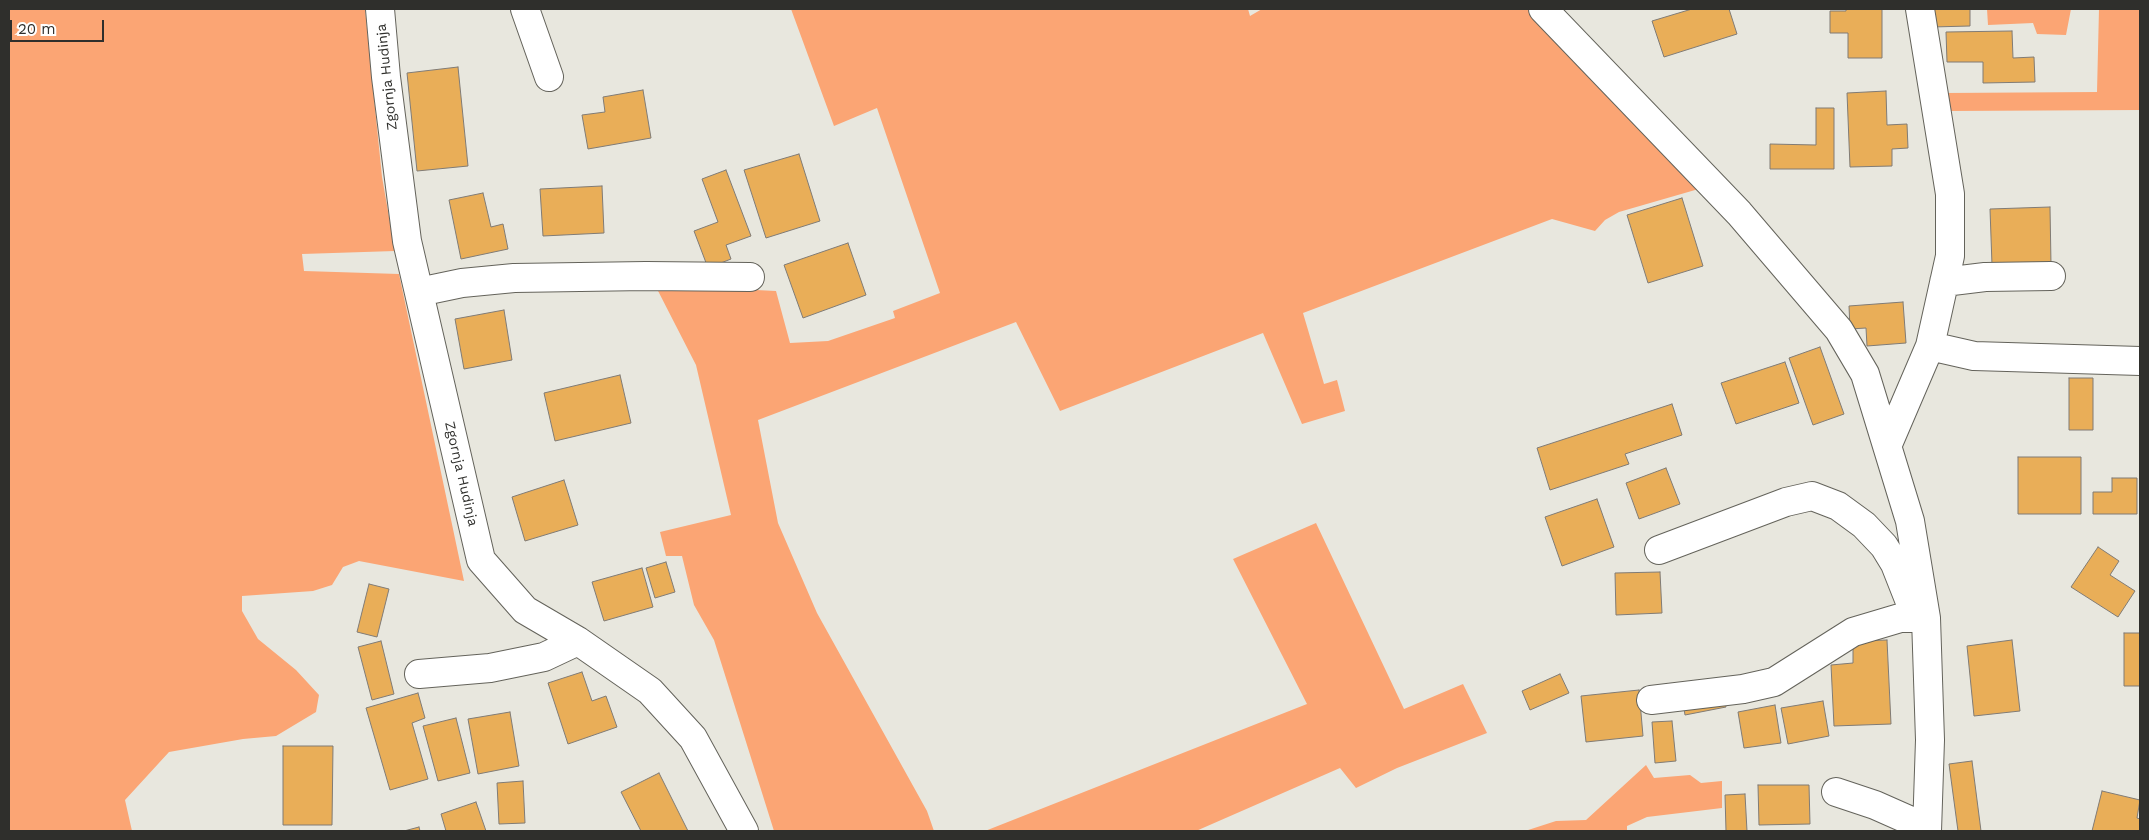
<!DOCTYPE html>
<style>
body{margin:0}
#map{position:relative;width:2149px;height:840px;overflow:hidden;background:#e8e7de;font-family:"Work Sans",sans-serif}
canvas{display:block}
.frame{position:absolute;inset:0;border:10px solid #2f2f2c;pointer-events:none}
.scale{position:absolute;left:10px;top:20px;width:94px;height:22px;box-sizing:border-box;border:2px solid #2f2f2c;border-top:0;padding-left:6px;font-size:15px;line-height:18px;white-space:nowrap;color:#2f2f2c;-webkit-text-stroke:4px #fff;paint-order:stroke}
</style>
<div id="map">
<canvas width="2149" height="840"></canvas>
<div class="frame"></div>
<div class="scale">20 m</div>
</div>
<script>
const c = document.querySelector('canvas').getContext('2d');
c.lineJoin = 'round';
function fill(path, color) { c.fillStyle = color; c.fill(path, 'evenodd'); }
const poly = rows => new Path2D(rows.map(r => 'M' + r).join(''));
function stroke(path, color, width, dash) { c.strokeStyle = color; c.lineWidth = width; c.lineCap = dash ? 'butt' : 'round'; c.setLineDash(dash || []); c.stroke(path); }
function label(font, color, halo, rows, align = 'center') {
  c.font = font + ' "Work Sans",sans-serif'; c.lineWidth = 5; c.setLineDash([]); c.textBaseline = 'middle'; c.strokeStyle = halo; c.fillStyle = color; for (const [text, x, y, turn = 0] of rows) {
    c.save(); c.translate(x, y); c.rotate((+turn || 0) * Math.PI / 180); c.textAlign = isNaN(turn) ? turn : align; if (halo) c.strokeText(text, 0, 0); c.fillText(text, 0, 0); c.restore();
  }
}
const green = poly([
 [9,9,365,9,382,177,395,251,302,254,304,271,399,274,464,581,359,561,343,567,332,585,313,591,242,596,242,611,258,639,296,670,319,695,316,712,276,736,243,739,169,752,125,800,132,831,9,831],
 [791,9,1248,9,1250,16,1262,9,1531,9,1702,188,1619,212,1605,220,1595,231,1552,219,1303,313,1324,384,1337,380,1345,411,1302,424,1263,333,1060,411,1016,322,758,420,778,523,817,613,927,811,934,831,774,831,714,640,694,605,682,556,666,556,660,532,731,515,696,365,655,285,776,291,790,343,828,341,895,318,893,311,940,293,877,108,834,126],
 [1987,9,2071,9,2066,35,2037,34,2033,23,1988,25],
 [2099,9,2140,9,2140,110,1948,111,1945,93,2097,92],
 [1316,523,1404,709,1463,684,1487,733,1397,768,1356,788,1340,768,1196,831,985,831,1307,704,1233,559],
 [1646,765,1654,778,1690,775,1701,783,1722,781,1722,808,1647,817,1627,826,1627,831,1525,831,1556,821,1586,820]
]);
const building = poly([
 [1692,9,1729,9,1737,34,1664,57,1652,21,1692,9],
 [1846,9,1882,9,1882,58,1848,58,1848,33,1830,33,1830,11,1846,11,1846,9],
 [1932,9,1970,9,1970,26,1932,27,1932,9],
 [2012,31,2013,58,2034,57,2035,82,1983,83,1983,62,1947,62,1946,32,2012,31],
 [458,67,468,166,417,171,407,73,458,67],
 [643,90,651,138,588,149,582,115,605,112,603,97,643,90],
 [1886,91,1887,125,1907,124,1908,148,1892,149,1892,166,1850,167,1847,93,1886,91],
 [1816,108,1834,108,1834,169,1770,169,1770,144,1816,145,1816,108],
 [799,154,820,221,766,238,744,170,799,154],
 [726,170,751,236,726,245,731,259,708,268,694,231,718,222,702,179,726,170],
 [602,186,604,233,543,236,540,189,602,186],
 [483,193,491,227,503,224,508,249,461,259,449,200,483,193],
 [1682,198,1703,266,1648,283,1627,215,1682,198],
 [2050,207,2051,264,1992,265,1990,209,2050,207],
 [848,243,866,295,803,318,784,265,848,243],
 [1903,302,1906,343,1867,346,1866,328,1850,329,1849,306,1903,302],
 [504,310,512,360,464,369,455,319,504,310],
 [1820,347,1844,414,1813,425,1789,358,1820,347],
 [1785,362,1799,403,1736,424,1721,383,1785,362],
 [620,375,631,423,555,441,544,393,620,375],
 [2069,378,2093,378,2093,430,2069,430,2069,378],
 [1672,404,1682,435,1625,454,1629,464,1550,490,1537,448,1672,404],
 [2018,457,2081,457,2081,514,2018,514,2018,457],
 [1666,468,1680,504,1639,519,1626,483,1666,468],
 [2112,478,2137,478,2137,514,2093,514,2093,492,2112,492,2112,478],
 [564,480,578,525,525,541,512,497,564,480],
 [1597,499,1614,547,1562,566,1545,517,1597,499],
 [2098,547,2119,561,2110,575,2135,591,2118,617,2071,587,2098,547],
 [666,562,675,592,655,598,646,568,666,562],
 [642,568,653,607,604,621,592,582,642,568],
 [1660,572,1662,613,1616,615,1615,573,1660,572],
 [369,584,389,589,377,637,357,632,369,584],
 [2124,633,2140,633,2140,686,2124,686,2124,633],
 [1887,640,1891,724,1834,726,1831,665,1853,663,1853,641,1887,640],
 [2012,640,2020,711,1974,716,1967,646,2012,640],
 [381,641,394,694,372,700,358,647,381,641],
 [582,672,592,701,606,696,617,727,568,744,548,683,582,672],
 [1560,674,1569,693,1530,710,1522,691,1560,674],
 [1639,690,1643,736,1586,742,1581,696,1639,690],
 [418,693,425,718,412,723,428,779,390,790,366,708,418,693],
 [1724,695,1726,707,1685,715,1683,703,1724,695],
 [1823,701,1829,736,1788,744,1781,708,1823,701],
 [1775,705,1781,743,1744,748,1738,712,1775,705],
 [510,712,519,766,478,774,468,719,510,712],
 [456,718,470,773,438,781,423,726,456,718],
 [1672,721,1676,761,1655,763,1652,722,1672,721],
 [283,746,333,746,332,825,283,825,283,746],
 [1972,761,1981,831,1958,831,1949,764,1972,761],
 [659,773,688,831,641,831,621,792,659,773],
 [523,781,525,823,499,824,497,783,523,781],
 [1758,785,1809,785,1810,824,1759,825,1758,785],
 [2102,791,2140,800,2137,818,2140,819,2140,831,2092,831,2102,791],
 [1745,794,1747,831,1726,831,1725,795,1745,794],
 [476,802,486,831,446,831,441,814,476,802],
 [419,827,420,831,404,831,419,827]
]);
const minor = poly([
 [380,9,386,77,407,241,481,560,525,610,578,641,650,691,693,738,744,831],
 [525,9,549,77],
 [1543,9,1739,213,1839,330,1865,374,1910,521,1926,618,1930,740,1927,831],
 [1944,282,1985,277,2051,276],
 [419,292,462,283,514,278,646,276,750,277],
 [1930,346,1974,356,2140,361],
 [1888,444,1930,346,1950,256,1950,194,1920,9],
 [1659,550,1786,502,1812,496,1838,506,1864,525,1884,546,1895,564,1910,602,1914,607],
 [419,674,490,668,544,657,578,641],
 [1651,700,1743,689,1774,682,1853,632,1900,618,1926,618],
 [1836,792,1875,805,1927,828]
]);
const streetNames = [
 ["Zgornja Hudinja",387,77,-96],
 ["Zgornja Hudinja",461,474,77]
];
fill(green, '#fba574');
fill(building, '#e9ae58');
stroke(building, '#807b75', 1);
stroke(minor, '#64635b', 30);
stroke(minor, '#fff', 28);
label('14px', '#2f2f2c', '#fff', streetNames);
</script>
